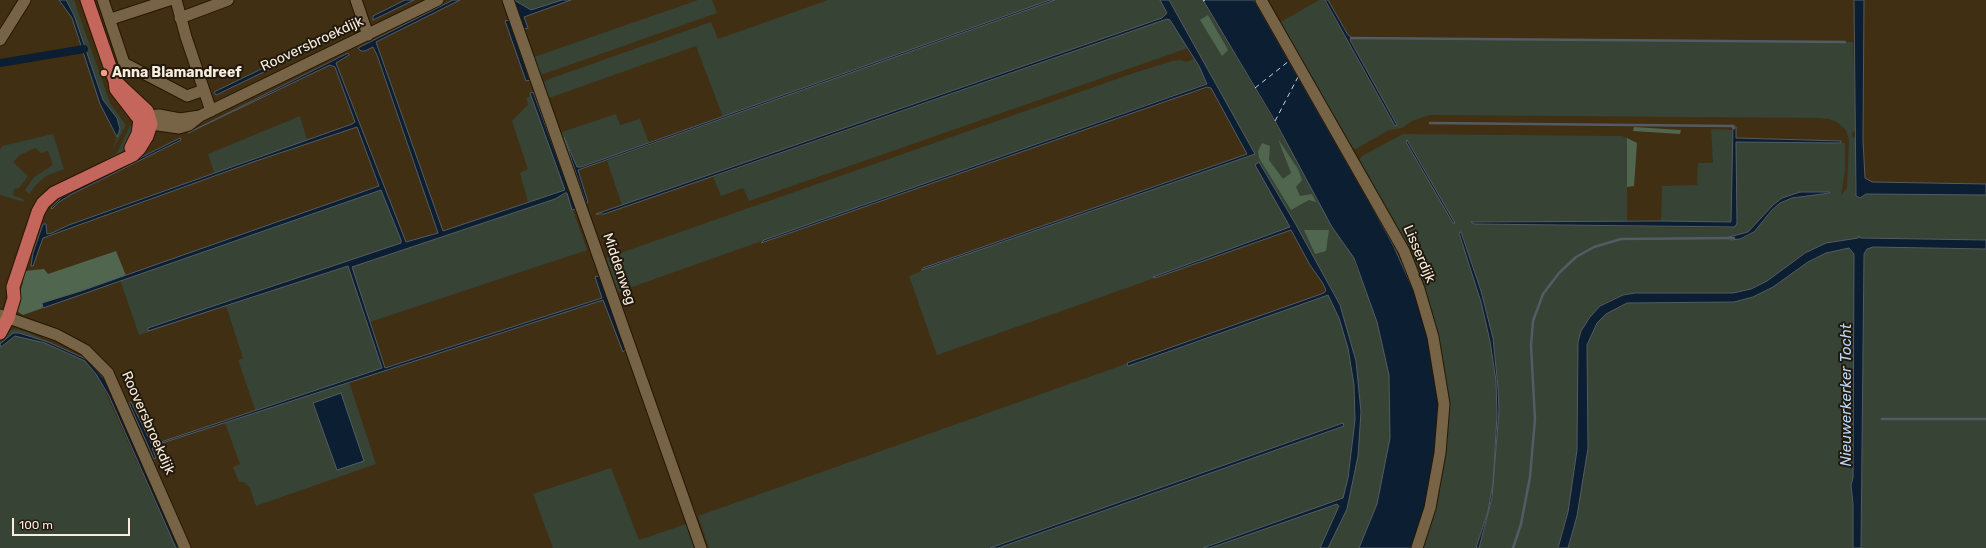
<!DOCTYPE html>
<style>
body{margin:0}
#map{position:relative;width:1986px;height:548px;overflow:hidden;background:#402f13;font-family:Rubik,sans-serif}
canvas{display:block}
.scale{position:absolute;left:12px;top:518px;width:118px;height:18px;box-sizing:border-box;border:2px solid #f9eedd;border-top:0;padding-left:5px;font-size:12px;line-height:14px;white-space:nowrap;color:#f9eedd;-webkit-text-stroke:3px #21190d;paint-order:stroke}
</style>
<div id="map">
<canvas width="1986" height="548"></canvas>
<div class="scale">100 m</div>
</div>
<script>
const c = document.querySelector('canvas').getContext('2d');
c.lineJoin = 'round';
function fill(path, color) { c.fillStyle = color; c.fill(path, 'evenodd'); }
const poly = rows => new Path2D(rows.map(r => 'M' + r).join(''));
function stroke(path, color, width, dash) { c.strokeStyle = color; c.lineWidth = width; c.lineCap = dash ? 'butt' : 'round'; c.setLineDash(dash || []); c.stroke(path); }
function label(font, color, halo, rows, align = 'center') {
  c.font = font + ' Rubik,sans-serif'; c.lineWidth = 4; c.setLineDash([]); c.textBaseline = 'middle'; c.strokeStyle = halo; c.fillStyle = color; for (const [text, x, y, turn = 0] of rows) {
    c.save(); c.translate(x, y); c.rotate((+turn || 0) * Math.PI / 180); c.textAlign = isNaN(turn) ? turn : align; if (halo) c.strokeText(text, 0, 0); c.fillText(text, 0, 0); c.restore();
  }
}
const green = poly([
 [66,0,74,0,110,103,126,125,112,151,120,129,117,118,103,100,74,15],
 [514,0,568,0,520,17],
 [698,0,712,0,717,13,541,75,534,57],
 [828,0,1050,0,898,56,1055,0,1160,0,1167,13,1163,18,622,205,607,161,821,83,723,117,696,46,549,98,543,84,543,82,552,78,711,22,718,39],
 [1169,0,1203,0,1354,258,1354,262,1364,285,1378,322,1389,375,1390,438,1388,458,1377,504,1359,548,709,548,698,516,1328,292,1310,257,1291,230,937,355,909,276,919,272,923,268,1251,153,1211,82,618,292,606,258,1131,74,1172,61,1181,60,1186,62,1196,58],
 [1319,0,1324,0,1347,39,1350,39,1351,38,1853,42,1856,130,1852,133,1852,136,1856,138,1855,193,1860,197,1866,194,1986,195,1986,240,1860,238,1859,236,1858,238,1826,243,1805,253,1767,281,1751,289,1734,293,1635,293,1623,295,1608,301,1600,306,1578,342,1577,450,1568,512,1558,548,1479,548,1492,498,1499,411,1498,387,1497,370,1481,291,1460,232,1481,302,1490,341,1496,381,1497,409,1493,483,1488,511,1476,548,1420,548,1438,342,1361,166,1359,160,1362,156,1403,134,1622,136,1627,138,1627,221,1475,221,1474,224,1725,228,1735,227,1736,142,1845,143,1845,170,1841,196,1847,187,1849,140,1846,130,1837,122,1829,119,1818,118,1430,115,1412,121,1402,128,1389,130,1356,149,1351,148,1279,23],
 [1800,192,1830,193,1792,198,1780,203,1772,210,1754,232,1748,236,1740,239,1730,237,1748,232,1773,205,1782,198],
 [1167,19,1170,20,1191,47,749,201,743,188,721,196,713,177],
 [531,96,565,190,528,202,520,173,528,169,512,121,528,105,526,98],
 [616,114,620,125,640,119,649,143,581,167,577,167,565,138,564,138,575,169,571,171,560,136,562,132],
 [300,116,308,143,215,175,208,154],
 [130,126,136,129,128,148,118,157,104,163,104,161,117,153],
 [1711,129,1732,130,1732,222,1661,221,1662,186,1697,185,1698,163,1713,163],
 [53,134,64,169,46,176,36,185,29,194,25,190,34,177,53,165,48,151,41,153,35,148,20,155,13,162,28,176,19,188,14,189,13,195,23,199,24,202,0,195,0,150,2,146],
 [382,188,403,244,299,281,348,266,349,268,382,368,349,382,376,464,256,506,250,488,244,482,239,482,233,467,240,464,225,423,256,412,238,360,243,358,226,306,139,335,120,280],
 [567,193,587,250,370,322,352,267,353,266,555,199],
 [1873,247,1986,249,1986,548,1861,548,1864,254,1867,249],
 [1846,248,1849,248,1854,254,1853,478,1851,485,1853,504,1853,548,1568,548,1577,516,1588,448,1587,345,1597,323,1606,314,1627,303,1734,302,1753,297,1773,287,1808,262,1826,253],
 [15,329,25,331,74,353,85,361,99,378,176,548,0,548,0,343,11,330],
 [611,468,639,540,686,524,694,548,553,548,533,494]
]);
const forest = poly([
 [1208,15,1228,50,1222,56,1200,20],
 [1634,127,1681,130,1680,134,1633,131],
 [1627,138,1637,143,1634,186,1627,187],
 [1278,139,1298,169,1302,180,1296,187,1300,196,1312,194,1316,202,1309,200,1291,210,1259,158,1258,151,1262,143,1270,146,1269,160,1283,179,1291,173],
 [1304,230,1329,230,1326,251,1315,254],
 [116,251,127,278,23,315,15,310,23,282,24,271,44,269,48,274]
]);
const water = poly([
 [59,0,66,0,74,15,103,100,117,118,120,129,117,137,100,104,72,18,59,0],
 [405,0,414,0,373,20,373,16,405,0],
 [453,0,460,0,376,42,443,231,565,190,530,93,533,92,576,209,572,210,567,193,565,193,555,199,352,267,385,368,602,298,595,277,599,276,626,349,623,352,603,300,156,445,152,448,156,458,154,459,129,403,131,402,152,445,382,368,348,266,148,331,148,328,401,243,401,240,381,190,43,308,42,303,81,291,379,186,357,127,253,162,43,238,33,266,31,266,33,253,43,224,46,224,47,234,52,233,69,225,352,124,355,122,335,67,330,65,188,133,348,53,349,55,336,63,406,242,438,233,377,55,373,47,365,51,361,51,358,48,453,0],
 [514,0,531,10,562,0,571,0,524,17,528,28,524,29,514,0],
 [1050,0,1055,0,578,170,588,202,586,203,564,137,577,167,581,167,1050,0],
 [1160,0,1169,0,1255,154,922,270,923,268,1247,154,1211,88,1207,87,761,243,764,240,1207,84,1199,66,1170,20,1167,19,604,214,596,214,1162,18,1167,13,1160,0],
 [1203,0,1254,0,1372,207,1394,247,1419,303,1436,372,1439,411,1435,460,1429,497,1413,548,1359,548,1377,504,1390,438,1389,375,1377,322,1354,258,1332,227,1275,121,1203,0],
 [1325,0,1328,0,1348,35,1351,37,1350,40,1397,125,1395,126,1325,0],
 [1854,0,1864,0,1863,140,1865,178,1872,182,1986,184,1986,195,1866,194,1860,198,1856,196,1854,0],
 [509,20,530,80,526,81,505,21,509,20],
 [354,24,355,28,216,95,214,92,354,24],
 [1733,125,1736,127,1736,138,1841,141,1841,143,1736,142,1737,223,1735,227,1474,224,1471,222,1661,221,1731,222,1733,125],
 [180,138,181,140,70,195,59,202,52,209,51,208,62,197,180,138],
 [1407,140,1455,223,1453,223,1406,142,1407,140],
 [1259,162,1295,223,1340,305,1356,361,1361,412,1358,456,1347,509,1328,548,1320,548,1339,506,1337,504,1210,548,1203,548,1343,498,1348,478,1355,420,1354,385,1348,348,1339,318,1328,295,1128,366,1127,363,1324,293,1326,290,1322,282,1310,265,1291,230,1155,278,1153,277,1290,227,1255,165,1259,162],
 [1800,192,1829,192,1830,193,1792,198,1780,203,1772,210,1754,232,1740,239,1731,240,1729,237,1748,232,1773,205,1782,198,1800,192],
 [1461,232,1481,291,1493,338,1498,387,1499,411,1492,498,1479,548,1476,548,1488,511,1493,483,1497,415,1496,381,1490,341,1481,302,1459,233,1461,232],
 [1859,236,1860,238,1986,240,1986,249,1873,247,1867,249,1864,254,1861,548,1853,548,1853,504,1851,485,1853,478,1854,254,1849,248,1826,253,1808,262,1773,287,1753,297,1734,302,1627,303,1606,314,1597,323,1587,345,1588,448,1577,516,1568,548,1558,548,1568,512,1577,450,1578,342,1581,331,1590,317,1600,306,1623,295,1635,293,1733,293,1751,289,1767,281,1805,253,1826,243,1858,238,1859,236],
 [13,333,19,333,48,342,88,360,105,380,179,548,176,548,109,396,96,374,85,361,45,343,15,336,1,347,0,344,13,333],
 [341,393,364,461,337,470,313,403,341,393],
 [1343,423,1344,426,998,548,990,548,1343,423]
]);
const stream = poly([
 [1351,38,1845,42],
 [1430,123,1732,126,1734,128],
 [1882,419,1986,419],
 [1513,548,1521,524,1530,477,1535,419,1531,346,1533,321,1543,294,1559,273,1576,257,1594,247,1621,239,1734,238]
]);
const canal = poly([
 [0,63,84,49]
]);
const ferry = poly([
 [1203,1,1205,0],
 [1255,88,1289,61],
 [1275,121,1298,77]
]);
const minor = poly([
 [103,0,124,63,187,96,204,90],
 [176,0,186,37,211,111],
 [356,0,368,35],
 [508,0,701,548],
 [1261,0,1404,251,1419,289,1433,337,1444,404,1440,453,1430,508,1417,548],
 [180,18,228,0],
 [111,19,169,0],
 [0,40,25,0],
 [141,119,149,116,159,115,180,119,200,116,438,0],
 [143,121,151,124,179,128,189,125,199,117],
 [0,315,57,335,85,350,108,373,185,548]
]);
const major = poly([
 [87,0,115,81,116,89,140,120,138,134,131,148],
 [0,333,8,318,14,298,13,287,38,212,43,203,54,193,133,155,139,149,147,136,151,124,147,111,115,81]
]);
const markers = [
 [104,73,4,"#f2a07f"]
];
const streetNames = [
 ["Rooversbroekdijk",312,44,-25],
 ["Lisserdijk",1419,254,67],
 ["Middenweg",619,269,71],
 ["Rooversbroekdijk",148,423,66]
];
const poiNames = [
 ["Anna Blamandreef",112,73]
];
const waterNames = [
 ["Nieuwerkerker Tocht",1847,395,-90]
];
fill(green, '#364335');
fill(forest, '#51664f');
fill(water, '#0c1e31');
stroke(water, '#535c65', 1);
stroke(stream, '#535c65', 2.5);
stroke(canal, '#0c1e31', 8);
stroke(ferry, '#b8d7fa', 1, [5, 4]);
stroke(minor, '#271700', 13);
stroke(major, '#271700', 15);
stroke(minor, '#776447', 11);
stroke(major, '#c4665c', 13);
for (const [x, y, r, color] of markers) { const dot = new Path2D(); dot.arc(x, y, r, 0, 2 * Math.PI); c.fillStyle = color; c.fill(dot); stroke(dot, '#21190d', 1.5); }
label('14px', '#f9eedd', '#21190d', streetNames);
label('bold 14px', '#f9eedd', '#21190d', poiNames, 'left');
label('italic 15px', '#b8d7fa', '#21190d', waterNames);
</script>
